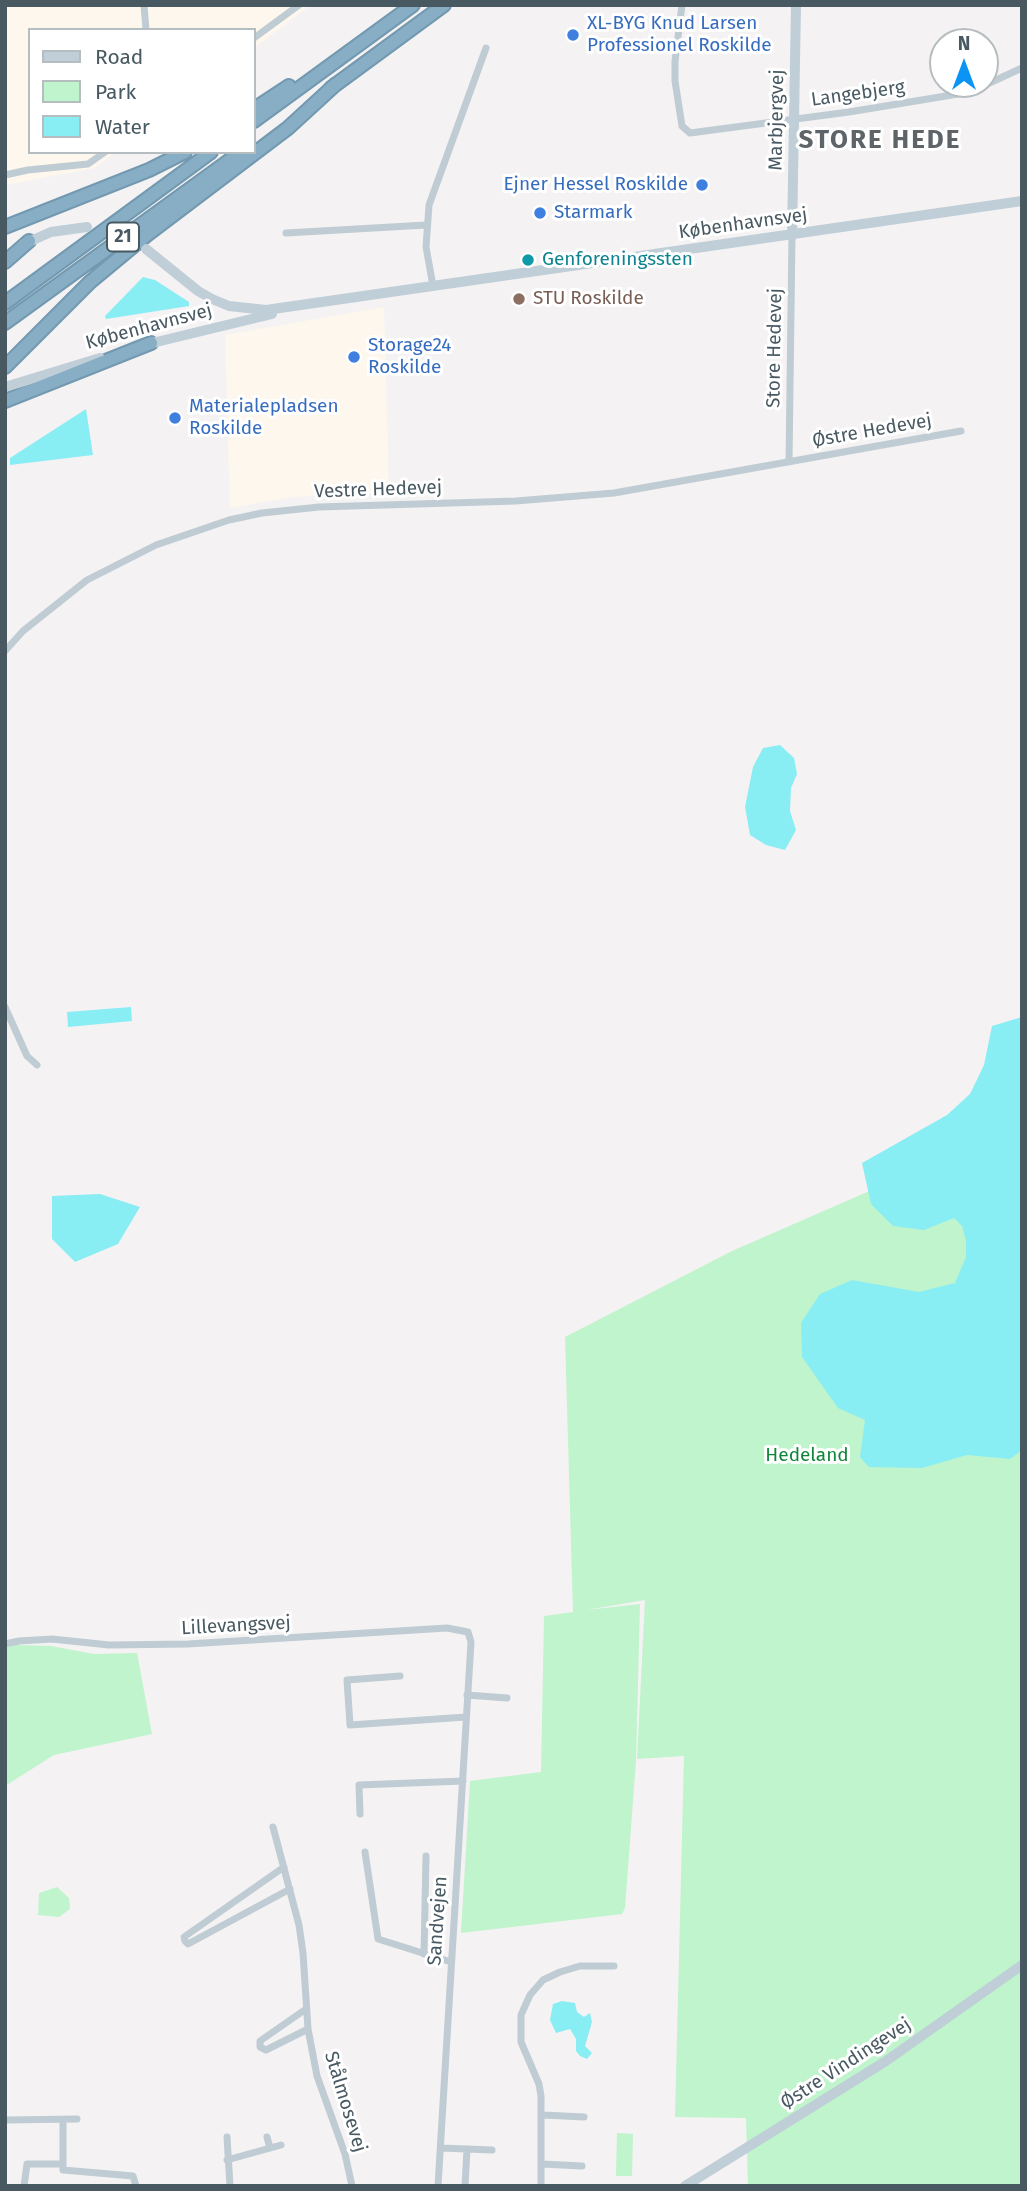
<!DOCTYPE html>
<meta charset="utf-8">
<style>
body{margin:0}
#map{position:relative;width:1027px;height:2191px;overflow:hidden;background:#f5f2f3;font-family:"Fira Sans",sans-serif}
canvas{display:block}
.frame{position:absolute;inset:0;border:7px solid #485962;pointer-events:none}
.legend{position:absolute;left:28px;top:28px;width:228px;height:126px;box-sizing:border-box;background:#fff;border:2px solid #b6bdc0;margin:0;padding:9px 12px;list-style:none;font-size:21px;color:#485962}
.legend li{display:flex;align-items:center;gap:14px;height:35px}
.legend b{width:35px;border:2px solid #b6bdc0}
.north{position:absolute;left:929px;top:28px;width:70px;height:70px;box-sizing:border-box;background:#fff;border:2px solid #b6bdc0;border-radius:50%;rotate:0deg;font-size:19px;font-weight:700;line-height:28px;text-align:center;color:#485962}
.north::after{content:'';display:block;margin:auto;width:24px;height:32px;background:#0c94f5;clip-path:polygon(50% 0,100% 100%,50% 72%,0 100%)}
</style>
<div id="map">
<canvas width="1027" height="2191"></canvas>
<div class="frame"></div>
<ul class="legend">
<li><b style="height:9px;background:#bfced7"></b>Road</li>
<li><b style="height:19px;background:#bff4cc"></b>Park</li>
<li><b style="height:19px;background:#89edf4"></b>Water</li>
</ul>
<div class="north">N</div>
</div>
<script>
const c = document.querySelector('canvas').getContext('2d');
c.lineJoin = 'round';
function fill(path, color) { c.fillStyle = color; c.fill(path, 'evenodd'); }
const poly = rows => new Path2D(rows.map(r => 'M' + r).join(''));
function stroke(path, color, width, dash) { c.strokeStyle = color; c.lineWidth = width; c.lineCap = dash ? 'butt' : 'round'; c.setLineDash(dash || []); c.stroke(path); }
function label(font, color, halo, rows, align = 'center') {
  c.font = font + ' "Fira Sans",sans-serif'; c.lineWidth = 6; c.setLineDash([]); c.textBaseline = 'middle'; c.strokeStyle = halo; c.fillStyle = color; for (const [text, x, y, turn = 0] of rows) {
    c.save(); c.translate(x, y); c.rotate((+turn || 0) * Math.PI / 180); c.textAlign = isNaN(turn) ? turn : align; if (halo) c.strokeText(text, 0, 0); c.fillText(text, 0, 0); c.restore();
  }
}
const commercial = poly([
 [5,5,311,5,254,48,254,30,30,30,30,152,115,152,95,168,5,185],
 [384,307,389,493,294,497,230,508,225,335]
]);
const green = poly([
 [1022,1147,1022,2186,748,2186,746,2118,675,2117,684,1756,637,1759,645,1600,586,1610,640,1604,636,1760,625,1908,622,1914,461,1933,470,1781,541,1772,544,1616,573,1612,565,1337,732,1251,874,1189],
 [16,1645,51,1646,94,1654,137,1653,152,1734,54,1755,5,1786,5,1648],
 [57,1887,69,1898,70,1909,59,1917,38,1915,39,1893],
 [617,2133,633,2134,632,2176,616,2176]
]);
const water = poly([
 [143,277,155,280,189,302,189,306,106,319,105,316],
 [86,409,93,455,10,465,10,458],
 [780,745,794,758,797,774,791,788,790,811,796,830,785,850,766,845,750,835,745,807,753,767,763,748],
 [131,1007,132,1021,68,1027,67,1012],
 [1022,1017,1022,1450,1010,1459,967,1455,922,1468,869,1467,860,1457,865,1420,838,1408,802,1357,801,1323,820,1294,852,1280,919,1292,955,1283,966,1257,966,1241,962,1226,954,1218,924,1230,893,1226,871,1204,862,1163,947,1115,970,1094,984,1065,992,1026],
 [100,1194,140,1207,118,1244,75,1262,52,1239,52,1196],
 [562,2001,575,2003,577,2012,584,2017,590,2013,592,2022,585,2046,592,2053,587,2059,580,2056,576,2051,576,2039,570,2029,556,2033,550,2020,553,2004]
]);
const street = poly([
 [144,5,146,30],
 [682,5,675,61,675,81,682,126,690,133,849,112,958,94,983,86,1022,68],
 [254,38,299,5],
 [5,175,28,170,88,164,105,152],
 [286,233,426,225],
 [433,286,426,247,429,205,486,48],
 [789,462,792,236],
 [5,651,23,631,87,580,156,545,229,520,262,513,319,507,516,501,614,493,961,431],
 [5,1007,27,1056,37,1065],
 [5,1644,19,1641,52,1639,109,1645,188,1644,447,1628,468,1632,471,1642,438,2186],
 [400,1676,347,1680,350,1725,466,1717],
 [467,1695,507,1698],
 [360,1814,359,1785,463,1781],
 [273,1827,299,1925,303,1953,308,2029,317,2076,345,2154,352,2186],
 [365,1852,378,1939,451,1962],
 [284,1867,184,1937,185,1941,188,1944,290,1889],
 [424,1954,426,1856],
 [306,2009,260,2041,260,2047,266,2050,308,2029],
 [543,2115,584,2117],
 [5,2120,77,2119],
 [63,2120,63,2170,133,2176,136,2186],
 [227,2137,230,2186],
 [267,2137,270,2148],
 [441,2148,492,2150],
 [227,2160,281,2145],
 [542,2164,582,2166],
 [24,2186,27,2164,61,2164],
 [465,2186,467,2149],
 [541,2186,541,2096,539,2084,521,2042,521,2015,530,1995,543,1980,560,1972,580,1966,614,1966]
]);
const secondary = poly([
 [792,236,796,5],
 [24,244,51,232,87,227],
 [146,249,198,291,212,299,229,306,266,310,1022,201],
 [144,345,272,314],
 [5,387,100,358],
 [685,2186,886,2061,1022,1965]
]);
const highway = poly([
 [331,88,444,5],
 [254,109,289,86],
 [254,121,413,5],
 [5,227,149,170,185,152],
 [5,262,29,241],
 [5,303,211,152],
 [5,323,241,152],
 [5,367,90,282,148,234,288,128,336,84],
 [5,401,151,343]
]);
const markers = [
 [573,35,7,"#3f7fe0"],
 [702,185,7,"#3f7fe0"],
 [540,213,7,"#3f7fe0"],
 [528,260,7,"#0f9aa8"],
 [519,299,7,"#8d6e63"],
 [354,357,7,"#3f7fe0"],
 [175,418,7,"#3f7fe0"]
];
const shields = [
 [123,237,32]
];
const shieldNames = [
 ["21",123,237]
];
const shopNames = [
 ["XL-BYG Knud Larsen",587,24],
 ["Professionel Roskilde",587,46],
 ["Ejner Hessel Roskilde",688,185,"right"],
 ["Starmark",554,213],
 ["Storage24",368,346],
 ["Roskilde",368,368],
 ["Materialepladsen",189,407],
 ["Roskilde",189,429]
];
const streetNames = [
 ["Langebjerg",858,94,-8],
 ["Marbjergvej",777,120,-89],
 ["Københavnsvej",743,224,-8],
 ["Københavnsvej",149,327,-15],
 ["Store Hedevej",775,348,-89],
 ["Østre Hedevej",872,431,-10],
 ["Vestre Hedevej",378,490,-2],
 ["Lillevangsvej",236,1626,-3],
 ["Sandvejen",438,1921,-86],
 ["Østre Vindingevej",846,2064,-33],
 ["Stålmosevej",345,2102,73]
];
const cultureNames = [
 ["Genforeningssten",542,260]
];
const educationNames = [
 ["STU Roskilde",533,299]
];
const parkNames = [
 ["Hedeland",807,1456]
];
const districtNames = [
 ["STORE HEDE",880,141]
];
fill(commercial, '#fef7ed');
fill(green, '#bff4cc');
fill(water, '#89edf4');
stroke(highway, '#7299b0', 16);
stroke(street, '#bfccd3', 7);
stroke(secondary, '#bfced7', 10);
stroke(highway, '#87aec4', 12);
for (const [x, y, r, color] of markers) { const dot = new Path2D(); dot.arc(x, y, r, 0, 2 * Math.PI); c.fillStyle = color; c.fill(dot); stroke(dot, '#fff', 2.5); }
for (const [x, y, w] of shields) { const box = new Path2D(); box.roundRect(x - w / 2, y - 14.5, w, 29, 5); c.fillStyle = '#fff'; c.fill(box); stroke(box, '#485962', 2); }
label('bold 18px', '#485962', null, shieldNames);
label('19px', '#366cbe', '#fff', shopNames, 'left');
label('19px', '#485962', '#fff', streetNames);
label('19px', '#0d838f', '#fff', cultureNames, 'left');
label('19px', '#785e54', '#fff', educationNames, 'left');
label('19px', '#10863a', '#fff', parkNames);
c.letterSpacing = '2px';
label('bold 26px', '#5e6468', '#fff', districtNames);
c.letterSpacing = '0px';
</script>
